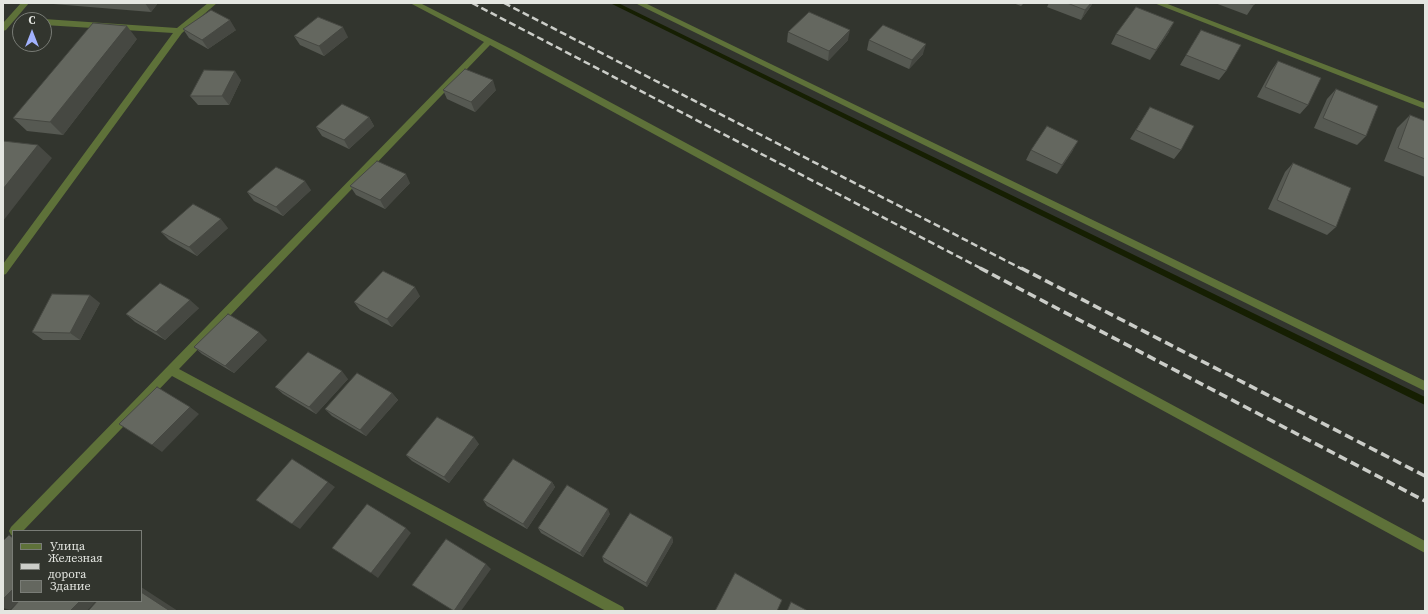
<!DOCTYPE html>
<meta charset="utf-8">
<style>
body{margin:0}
#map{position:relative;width:1428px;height:614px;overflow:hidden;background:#32352e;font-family:"Source Serif 4",serif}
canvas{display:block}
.frame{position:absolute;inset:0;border:4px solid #e4e6e1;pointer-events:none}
.legend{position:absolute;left:12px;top:530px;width:130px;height:72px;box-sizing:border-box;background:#32352e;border:1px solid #797c76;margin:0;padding:5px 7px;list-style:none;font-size:12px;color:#e4e6e1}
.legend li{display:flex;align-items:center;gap:8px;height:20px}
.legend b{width:20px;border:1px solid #797c76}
.north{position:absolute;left:12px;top:12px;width:40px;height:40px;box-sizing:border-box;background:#32352e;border:1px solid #797c76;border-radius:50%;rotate:0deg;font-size:11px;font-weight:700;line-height:16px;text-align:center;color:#e4e6e1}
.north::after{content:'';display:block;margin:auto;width:14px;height:18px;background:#a2b2fd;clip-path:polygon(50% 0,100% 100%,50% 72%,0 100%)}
</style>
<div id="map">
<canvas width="1428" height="614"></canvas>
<div class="frame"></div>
<ul class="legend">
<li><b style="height:5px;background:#5e7139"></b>Улица</li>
<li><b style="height:5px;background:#cbcdc8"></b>Железная дорога</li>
<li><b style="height:11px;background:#64675f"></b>Здание</li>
</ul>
<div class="north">С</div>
</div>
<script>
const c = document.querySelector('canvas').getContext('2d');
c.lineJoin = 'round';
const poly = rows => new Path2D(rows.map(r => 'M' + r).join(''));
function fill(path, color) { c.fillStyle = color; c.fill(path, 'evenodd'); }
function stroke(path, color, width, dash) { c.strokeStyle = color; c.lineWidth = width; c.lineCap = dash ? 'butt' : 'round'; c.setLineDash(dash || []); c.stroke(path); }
const stream = poly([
 [610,3,618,3,1425,397,1425,405,610,3]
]);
const lane = poly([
 [21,3,29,3,6,30,3,31,3,23,21,3],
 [208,3,217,3,182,33,6,274,3,275,3,264,173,33,44,25,44,20,42,20,44,19,177,28,208,3]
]);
const street = poly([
 [410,3,420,3,517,52,1425,541,1425,553,490,45,179,369,623,607,625,611,606,611,172,376,23,531,13,531,13,536,11,535,9,531,11,527,484,42,410,3],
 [635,3,645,3,1425,381,1425,391,635,3],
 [1154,3,1165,3,1425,103,1425,109,1154,3]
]);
const railFar1 = poly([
 [472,3,982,269],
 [504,3,1022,269]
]);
const rail = poly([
 [980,268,1425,501],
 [1021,268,1425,476]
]);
const wall = poly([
 [41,3,158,3,151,12],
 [1013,3,1024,3,1021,6],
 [1049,3,1093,3,1081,20,1047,7],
 [1215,3,1255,3,1247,15],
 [183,29,236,30,208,49,189,38],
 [1201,30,1226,71,1219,80,1180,65],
 [788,32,848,40,828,61,787,42],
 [1169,32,1150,60,1111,44,1116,34],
 [294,36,348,37,324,56,300,45],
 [137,39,63,135,27,131,13,118],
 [869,40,923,54,909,69,867,50],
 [1278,61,1308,105,1300,114,1257,97,1271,71],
 [241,80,229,105,198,105,190,96],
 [1336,89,1366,136,1357,145,1314,128,1327,99],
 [443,90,496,90,475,112,447,99],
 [1150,107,1181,150,1174,159,1130,139],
 [1410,115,1425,121,1425,177,1384,161,1397,128],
 [369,117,374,126,349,149,322,136,316,127],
 [1031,150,1073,150,1057,174,1026,160],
 [1293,163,1336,227,1327,235,1268,209,1285,172],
 [410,183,385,209,356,195,350,186],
 [311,190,283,216,254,201,247,192],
 [228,228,197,256,169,240,161,232],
 [420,296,392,327,360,310,354,302],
 [100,303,80,340,43,340,32,332],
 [199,308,165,340,135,322,126,314],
 [267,340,234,373,202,354,194,347],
 [348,379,316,414,283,394,275,387],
 [392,393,398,400,366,436,332,416,325,409],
 [479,444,449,483,412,461,406,455],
 [552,482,555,487,527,529,487,506,483,500],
 [610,514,583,557,541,533,538,528],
 [672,537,673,542,647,587,604,562,602,557]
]);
const shadedWall = poly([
 [145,3,158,3,151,12],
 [1091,3,1093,3,1081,20,1085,10],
 [230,20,236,30,208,49,202,40],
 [1174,22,1169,32,1150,60,1156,50],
 [127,26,137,39,63,135,50,122],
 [343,27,348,37,324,56,319,46],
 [850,30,848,40,828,61,829,51],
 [926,44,923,54,909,69,912,60],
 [235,71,241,80,229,105,222,96],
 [493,80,496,90,475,112,471,102],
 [369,117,374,126,349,149,344,140],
 [1078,141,1073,150,1057,174,1062,165],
 [38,145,52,158,3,221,3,189],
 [406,174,410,183,385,209,380,200],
 [305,181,311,190,283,216,276,207],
 [221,219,228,228,197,256,189,247],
 [415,287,420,296,392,327,387,319],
 [90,295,100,303,80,340,70,333],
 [190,300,199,308,165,340,156,332],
 [259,332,267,340,234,373,225,366],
 [342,371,348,379,316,414,309,407],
 [392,393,398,400,366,436,360,430],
 [190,407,199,414,162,452,152,445],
 [474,437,479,444,449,483,444,477],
 [328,482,335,487,300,529,292,524],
 [552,482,555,487,527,529,523,524],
 [608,509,610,514,583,557,580,553],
 [406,528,411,533,378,578,371,573],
 [672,537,673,542,647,587,646,583],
 [486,564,491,569,461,611,454,611],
 [141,587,178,611,170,611,141,592],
 [13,589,13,601,19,601,10,610,3,608,3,599],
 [80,601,96,601,87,611,70,611]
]);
const building = poly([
 [1067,3,1091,3,1085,10,1067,3],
 [1247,3,1255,3,1254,5,1247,3],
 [1136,7,1174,22,1156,50,1116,34,1136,7],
 [211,10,230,20,202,40,183,29,211,10],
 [809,12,850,30,829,51,788,32,809,12],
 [318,17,343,27,319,46,294,36,318,17],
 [93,23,127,26,50,122,13,118,93,23],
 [883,25,926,44,912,60,869,40,883,25],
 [1201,30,1241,45,1226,71,1186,55,1201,30],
 [1278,61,1321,78,1308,105,1265,87,1278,61],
 [465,69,493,80,471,102,443,90,465,69],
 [204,70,235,71,222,96,190,96,204,70],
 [1336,89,1378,106,1366,136,1323,118,1336,89],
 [342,104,369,117,344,140,316,127,342,104],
 [1150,107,1194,126,1181,150,1136,130,1150,107],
 [1410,115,1425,121,1425,159,1398,148,1410,115],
 [1047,126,1078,141,1062,165,1031,150,1047,126],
 [3,141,38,145,3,189,3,141],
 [377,161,406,174,380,200,350,186,377,161],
 [1293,163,1351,188,1336,227,1277,200,1293,163],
 [276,167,305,181,276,207,247,192,276,167],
 [193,204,221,219,189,247,161,232,193,204],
 [383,271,415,287,387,319,354,302,383,271],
 [160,283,190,300,156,332,126,314,160,283],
 [52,294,90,295,70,333,32,332,52,294],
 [228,314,259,332,225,366,194,347,228,314],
 [308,352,342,371,309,407,275,387,308,352],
 [357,373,392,393,360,430,325,409,357,373],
 [157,387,190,407,152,445,119,424,157,387],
 [437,417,474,437,444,477,406,455,437,417],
 [292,459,328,482,292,524,256,500,292,459],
 [513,459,552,482,523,524,483,500,513,459],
 [567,485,608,509,580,553,538,528,567,485],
 [367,504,406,528,371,573,332,548,367,504],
 [630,513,672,537,646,583,602,557,630,513],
 [9,535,13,538,13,589,3,599,3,541,9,535],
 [446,539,486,564,454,611,412,585,446,539],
 [735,573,782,600,777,611,715,611,735,573],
 [141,592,170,611,88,611,97,601,141,601,141,592],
 [19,601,80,601,70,611,10,611,19,601],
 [791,602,808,611,787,611,791,602]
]);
fill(stream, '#161f02');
fill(lane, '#5e7139');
fill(street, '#5e7139');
stroke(railFar1, '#cbcdc8', 2.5, [7, 3.5]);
stroke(rail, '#cbcdc8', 3.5, [9, 4.5]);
fill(wall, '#565952');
fill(shadedWall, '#464842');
fill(building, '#64675f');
stroke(building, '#464842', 1);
</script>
